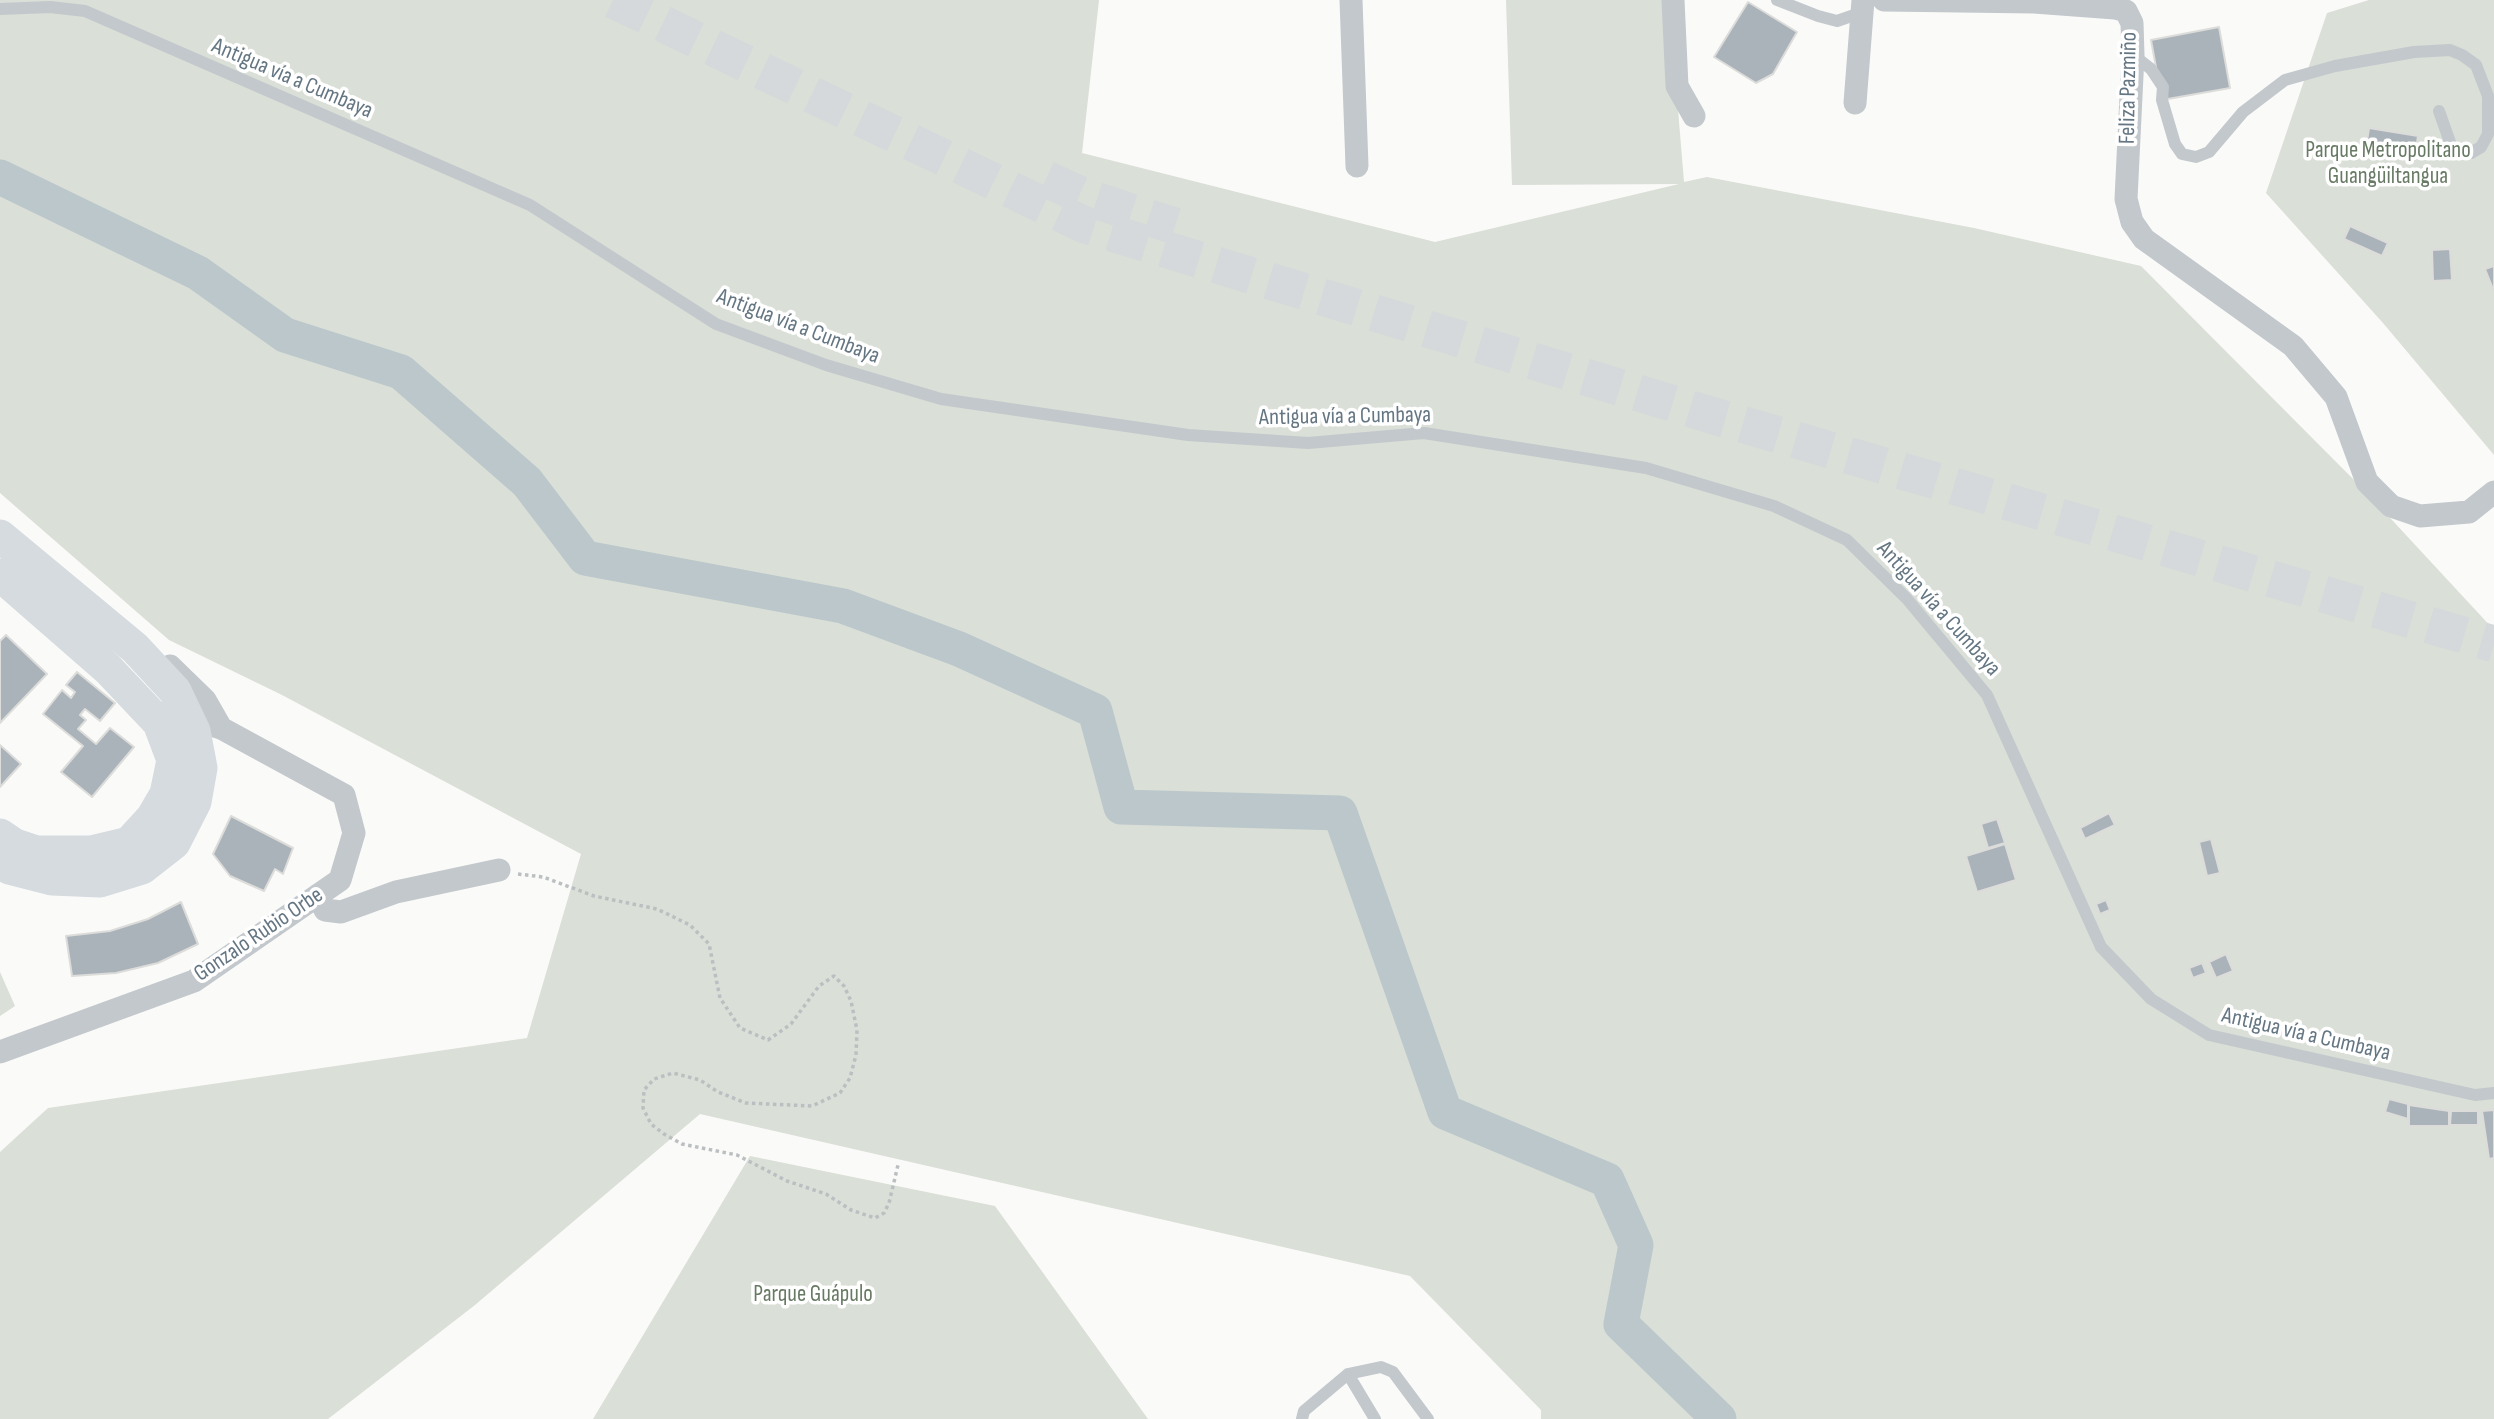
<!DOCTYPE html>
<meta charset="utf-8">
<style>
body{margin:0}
canvas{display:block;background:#fafaf8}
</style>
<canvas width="2494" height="1419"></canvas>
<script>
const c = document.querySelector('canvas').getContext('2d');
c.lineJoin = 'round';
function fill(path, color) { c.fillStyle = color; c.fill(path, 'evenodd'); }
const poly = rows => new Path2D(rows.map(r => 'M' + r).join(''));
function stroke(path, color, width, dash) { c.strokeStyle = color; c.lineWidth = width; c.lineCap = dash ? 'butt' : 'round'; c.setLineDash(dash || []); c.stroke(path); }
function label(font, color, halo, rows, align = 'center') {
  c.font = font + ' "Sofia Sans Condensed",sans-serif'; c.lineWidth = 7; c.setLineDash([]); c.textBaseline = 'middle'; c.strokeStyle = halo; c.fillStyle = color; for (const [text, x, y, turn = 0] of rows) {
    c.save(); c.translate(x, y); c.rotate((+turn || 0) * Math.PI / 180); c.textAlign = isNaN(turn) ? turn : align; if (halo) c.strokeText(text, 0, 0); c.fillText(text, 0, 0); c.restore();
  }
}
const green = poly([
 [0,0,1099,0,1082,153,1435,242,1679,184,1512,185,1506,0,1669,0,1684,182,1707,177,1974,228,2141,266,2367,493,2494,630,2494,1419,1541,1419,1541,1410,1410,1276,700,1114,475,1305,328,1419,0,1419,0,1152,48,1108,527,1038,581,854,282,695,169,640,0,493],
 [2369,0,2494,0,2494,455,2383,323,2266,193,2327,13],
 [0,972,15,1006,0,1016],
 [750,1156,995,1206,1148,1419,593,1419]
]);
const river = poly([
 [0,177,198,273,285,335,401,372,527,482,585,558,843,606,959,649,1095,711,1121,807,1340,813,1445,1112,1607,1180,1636,1245,1621,1324,1719,1419]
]);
const building = poly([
 [1748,2,1797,32,1773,74,1756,83,1714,57,1748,2],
 [2219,27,2230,88,2162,100,2151,40,2219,27],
 [2369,128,2418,136,2414,162,2365,154,2369,128],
 [2350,226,2388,243,2382,256,2344,239,2350,226],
 [2450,249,2452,280,2433,281,2432,250,2450,249],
 [2494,266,2494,288,2493,289,2485,269,2494,266],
 [6,635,47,674,0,723,0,641,6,635],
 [77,672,115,703,100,721,85,709,80,715,86,720,78,729,96,744,110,728,134,747,92,797,61,772,83,746,43,714,62,690,71,698,75,692,66,685,77,672],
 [0,745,21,764,0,787,0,745],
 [2109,813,2115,825,2085,839,2080,828,2109,813],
 [231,816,293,848,283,874,275,869,264,891,230,876,213,854,231,816],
 [1997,819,2005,843,1988,848,1981,824,1997,819],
 [2211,839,2220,873,2207,876,2199,842,2211,839],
 [2005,844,2016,880,1977,892,1966,856,2005,844],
 [2106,900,2110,910,2100,914,2096,904,2106,900],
 [181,902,198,944,158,963,116,973,72,976,66,936,110,931,148,919,181,902],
 [2226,954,2233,971,2216,978,2209,962,2226,954],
 [2202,963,2206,973,2193,978,2189,968,2202,963],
 [2389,1099,2408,1104,2408,1119,2385,1112,2389,1099],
 [2409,1105,2449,1111,2449,1126,2409,1126,2409,1105],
 [2494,1110,2494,1158,2489,1159,2482,1111,2494,1110],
 [2451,1111,2478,1111,2478,1125,2450,1125,2451,1111]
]);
const primaryTunnel = poly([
 [613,0,1085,225,1724,419,2494,644],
 [1046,179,1088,198,1175,226]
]);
const path = poly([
 [518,874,543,877,594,896,657,909,690,925,709,944,720,998,740,1028,768,1040,791,1024,819,986,834,976,844,986,851,1001,857,1030,856,1055,850,1078,840,1093,812,1106,746,1103,718,1092,700,1080,673,1073,654,1079,644,1090,643,1108,651,1124,664,1134,682,1144,737,1155,787,1181,826,1194,851,1210,875,1218,884,1213,889,1203,898,1165]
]);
const lane = poly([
 [1777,0,1818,16,1837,21,1863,12],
 [0,9,50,7,85,11,530,205,716,324,826,365,941,399,1188,435,1308,443,1424,433,1646,468,1774,506,1847,540,1907,599,1987,695,2101,947,2151,999,2209,1035,2475,1095,2494,1093],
 [2133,55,2151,69,2163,87,2162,100,2175,144,2182,154,2196,157,2209,152,2243,112,2285,80,2335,66,2414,52,2450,50,2462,55,2476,65,2488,96,2488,134,2481,147,2471,153,2456,152,2451,145,2439,111],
 [1348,1374,1375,1419],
 [1302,1419,1304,1411,1348,1374,1381,1367,1393,1372,1428,1419]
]);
const street = poly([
 [1351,0,1357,166],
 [1673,0,1677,86,1694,116],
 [1884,0,2034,2,2115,8,2126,11,2132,23,2133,55,2126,199,2132,222,2144,239,2293,346,2336,397,2367,482,2391,506,2420,516,2469,512,2494,492],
 [1855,103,1863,0],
 [170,666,205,700,221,728],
 [318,895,325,910,341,912,396,892,499,870],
 [0,1052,194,981,340,880,354,833,344,795,221,728,208,724,198,726,194,731]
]);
const secondary = poly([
 [0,536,135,648,175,691,194,731,201,768,195,802,174,843,142,868,100,881,52,879,9,868,0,862],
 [0,575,108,669,159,723,173,760,166,794,152,818,129,843,91,852,36,852,15,845,0,835]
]);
const streetNames = [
 ["Antigua vía a Cumbaya",292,79,23],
 ["Feliza Pazmiño",2129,88,-89],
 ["Antigua vía a Cumbaya",798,327,21],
 ["Antigua vía a Cumbaya",1345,417,-1],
 ["Antigua vía a Cumbaya",1938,609,48],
 ["Gonzalo Rubio Orbe",259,935,-34],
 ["Antigua vía a Cumbaya",2306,1035,13]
];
const parkNames = [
 ["Parque Metropolitano",2388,151],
 ["Guangüiltangua",2388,177],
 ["Parque Guápulo",813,1295]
];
fill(green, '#dadfd7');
stroke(river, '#bbc7cb', 35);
fill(building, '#aab3b9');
stroke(building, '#dcdcda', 2);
stroke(primaryTunnel, '#d5d9db', 37, [37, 18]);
stroke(path, '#bbbfc2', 3.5, [3.5, 3.5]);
stroke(lane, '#c3c8cc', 12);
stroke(street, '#c3c8cc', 23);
stroke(secondary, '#d6dbdf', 33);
label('23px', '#657683', '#fff', streetNames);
label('23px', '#687a64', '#fff', parkNames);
</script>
